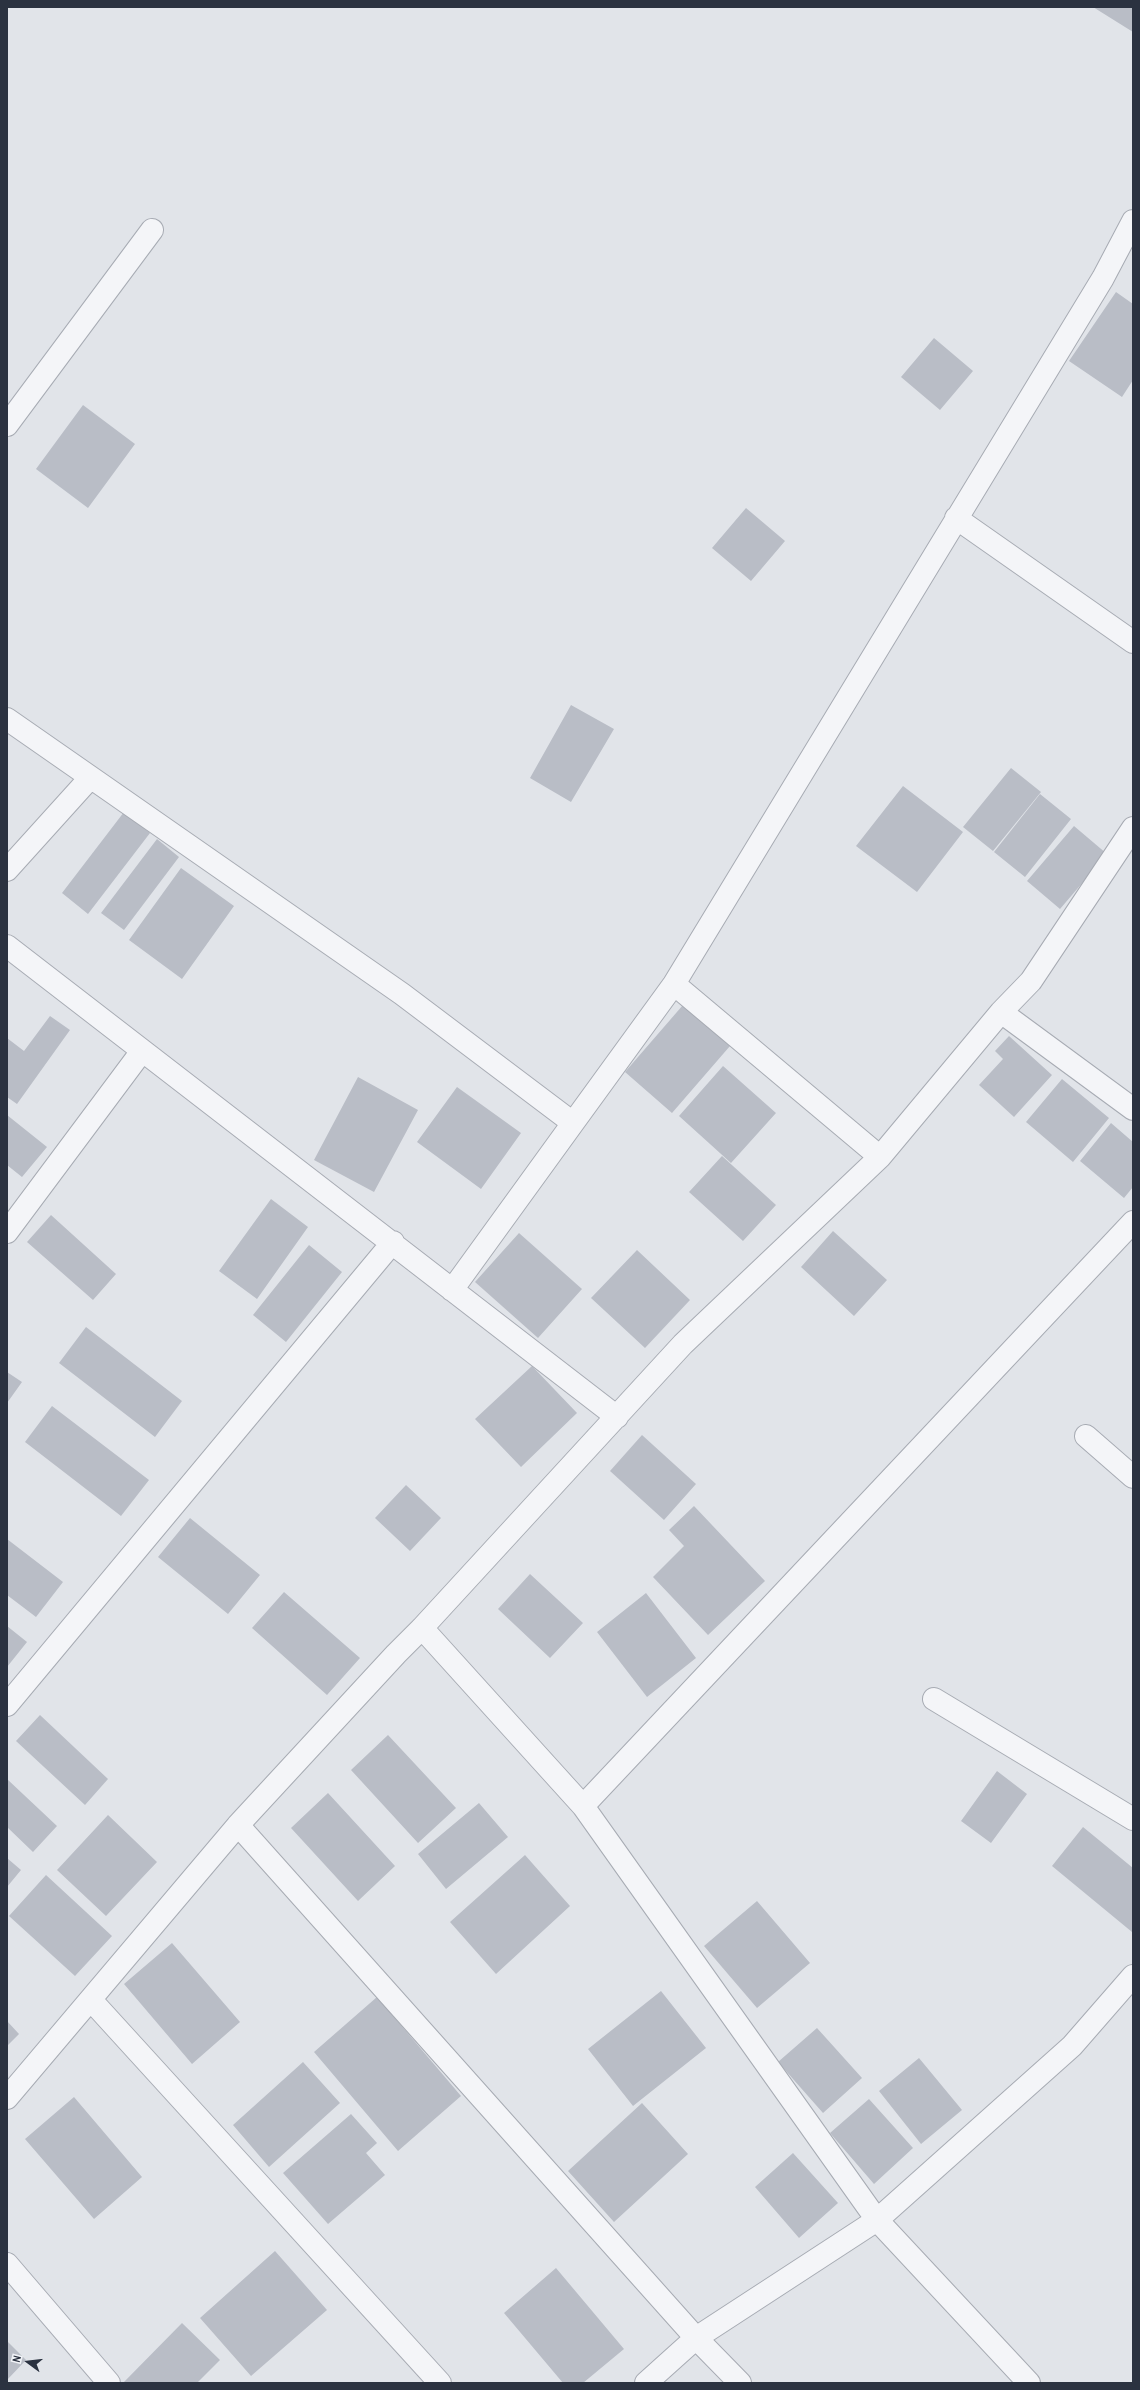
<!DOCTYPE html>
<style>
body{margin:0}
#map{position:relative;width:1140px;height:2390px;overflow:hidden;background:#e1e4e9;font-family:"Archivo Narrow",sans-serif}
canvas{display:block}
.frame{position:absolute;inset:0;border:8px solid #2b3240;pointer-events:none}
.north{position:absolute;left:8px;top:2342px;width:40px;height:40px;-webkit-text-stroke:3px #f1f3f7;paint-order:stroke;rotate:285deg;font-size:11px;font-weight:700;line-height:16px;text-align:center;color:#2b3240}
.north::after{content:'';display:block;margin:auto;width:14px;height:18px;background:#2b3240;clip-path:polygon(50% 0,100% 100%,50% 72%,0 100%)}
</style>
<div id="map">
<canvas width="1140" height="2390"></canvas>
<div class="frame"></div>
<div class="north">N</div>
</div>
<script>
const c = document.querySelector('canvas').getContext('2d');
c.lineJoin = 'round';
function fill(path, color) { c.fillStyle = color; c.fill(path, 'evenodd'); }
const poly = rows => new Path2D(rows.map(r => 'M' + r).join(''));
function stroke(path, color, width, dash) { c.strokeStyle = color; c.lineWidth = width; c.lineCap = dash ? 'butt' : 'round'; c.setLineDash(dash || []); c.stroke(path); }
const building = poly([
 [1093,7,1133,7,1133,32],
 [1116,292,1133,304,1133,380,1122,397,1069,361],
 [934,338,973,371,940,410,901,377],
 [83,405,135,444,88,508,36,469],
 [746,508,785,541,751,581,712,548],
 [571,705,614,729,571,802,530,778],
 [1011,768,1041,792,993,851,963,827],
 [903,786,963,832,917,892,856,846],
 [1040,794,1071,819,1025,877,994,852],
 [124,812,150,833,88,914,62,893],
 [1074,826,1107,854,1060,909,1027,881],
 [157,839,179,857,124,930,101,913],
 [181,868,234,906,182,979,129,940],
 [683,1005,730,1046,672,1113,625,1072],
 [50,1016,70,1030,17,1104,7,1097,7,1038,24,1051],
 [1009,1036,1052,1075,1014,1117,979,1085,1003,1059,995,1051],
 [723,1066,776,1113,731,1163,679,1116],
 [358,1077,418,1110,374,1192,314,1160],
 [1062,1079,1109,1118,1073,1162,1026,1122],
 [457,1087,521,1133,481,1189,417,1142],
 [7,1115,47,1147,22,1177,7,1165],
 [1111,1123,1133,1142,1133,1187,1124,1198,1080,1161],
 [722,1156,776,1205,743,1241,689,1192],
 [271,1199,308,1227,257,1299,219,1271],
 [51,1215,116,1274,93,1300,27,1242],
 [833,1231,887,1280,854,1316,801,1267],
 [519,1233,582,1289,538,1338,475,1282],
 [309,1245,342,1272,286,1342,253,1315],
 [637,1250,690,1300,645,1348,591,1298],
 [86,1327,182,1401,155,1437,59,1363],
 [532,1366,577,1413,521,1467,475,1419],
 [7,1372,22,1382,7,1403],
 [52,1406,149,1480,121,1516,25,1442],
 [642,1435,696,1484,664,1520,610,1471],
 [406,1485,441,1518,410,1551,375,1518],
 [694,1506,765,1581,708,1635,653,1577,684,1546,669,1530],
 [190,1518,260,1575,228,1614,158,1557],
 [7,1539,63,1582,36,1617,7,1595],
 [530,1574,583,1623,550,1658,498,1609],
 [284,1592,360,1658,327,1695,252,1628],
 [646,1593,696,1658,647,1697,597,1632],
 [7,1626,27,1642,7,1667],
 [40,1715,108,1779,85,1805,16,1741],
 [388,1735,456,1808,418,1843,351,1770],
 [997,1771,1027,1794,991,1843,961,1821],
 [7,1779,57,1826,33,1852,7,1827],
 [328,1793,395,1866,358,1901,291,1828],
 [479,1803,508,1837,446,1889,418,1854],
 [108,1815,157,1862,106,1916,57,1870],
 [1083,1827,1133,1868,1132,1932,1052,1866],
 [525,1855,570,1906,496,1974,450,1922],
 [7,1858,21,1870,7,1887],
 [46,1875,112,1936,75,1976,9,1916],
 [757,1901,810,1963,757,2008,704,1946],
 [172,1943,240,2022,192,2064,124,1984],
 [661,1991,706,2048,633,2106,588,2049],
 [377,1997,461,2096,398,2151,314,2052],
 [7,2021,19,2034,7,2046],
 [817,2028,862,2078,823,2113,778,2062],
 [919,2058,962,2110,921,2144,879,2091],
 [303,2062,340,2103,269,2167,233,2125],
 [74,2097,142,2177,94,2219,25,2139],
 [869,2099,913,2148,874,2184,830,2133],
 [642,2103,688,2154,614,2222,568,2171],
 [351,2114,377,2143,366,2153,385,2175,328,2224,283,2173],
 [793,2153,838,2203,799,2238,755,2187],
 [275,2251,327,2310,251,2376,200,2318],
 [556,2268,624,2349,583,2383,563,2383,504,2313],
 [182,2323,220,2360,197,2383,123,2383],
 [7,2341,26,2360,7,2380]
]);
const street = poly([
 [7,425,152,230],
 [956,518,1133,642],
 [7,719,402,994,573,1123,452,1290],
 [7,870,90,778],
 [7,946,617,1417],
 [674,984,880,1157],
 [1001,1012,1133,1109],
 [573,1123,674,984,1103,278,1133,221],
 [7,1232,142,1051],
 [1086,1436,1133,1477],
 [422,1628,583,1806,877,2220,1029,2383],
 [934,1699,1133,1819],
 [7,1705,393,1242],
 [583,1806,1133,1222],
 [238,1825,696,2338,740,2383],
 [91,2000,440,2383],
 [7,2098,238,1825,396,1654,422,1628,683,1344,880,1157,1001,1012,1031,981,1133,828],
 [7,2264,109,2383],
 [646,2383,696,2338,877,2220,1072,2046,1133,1976]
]);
fill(building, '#b9bdc6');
stroke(street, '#a7abb3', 24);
stroke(street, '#f4f5f8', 22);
</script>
